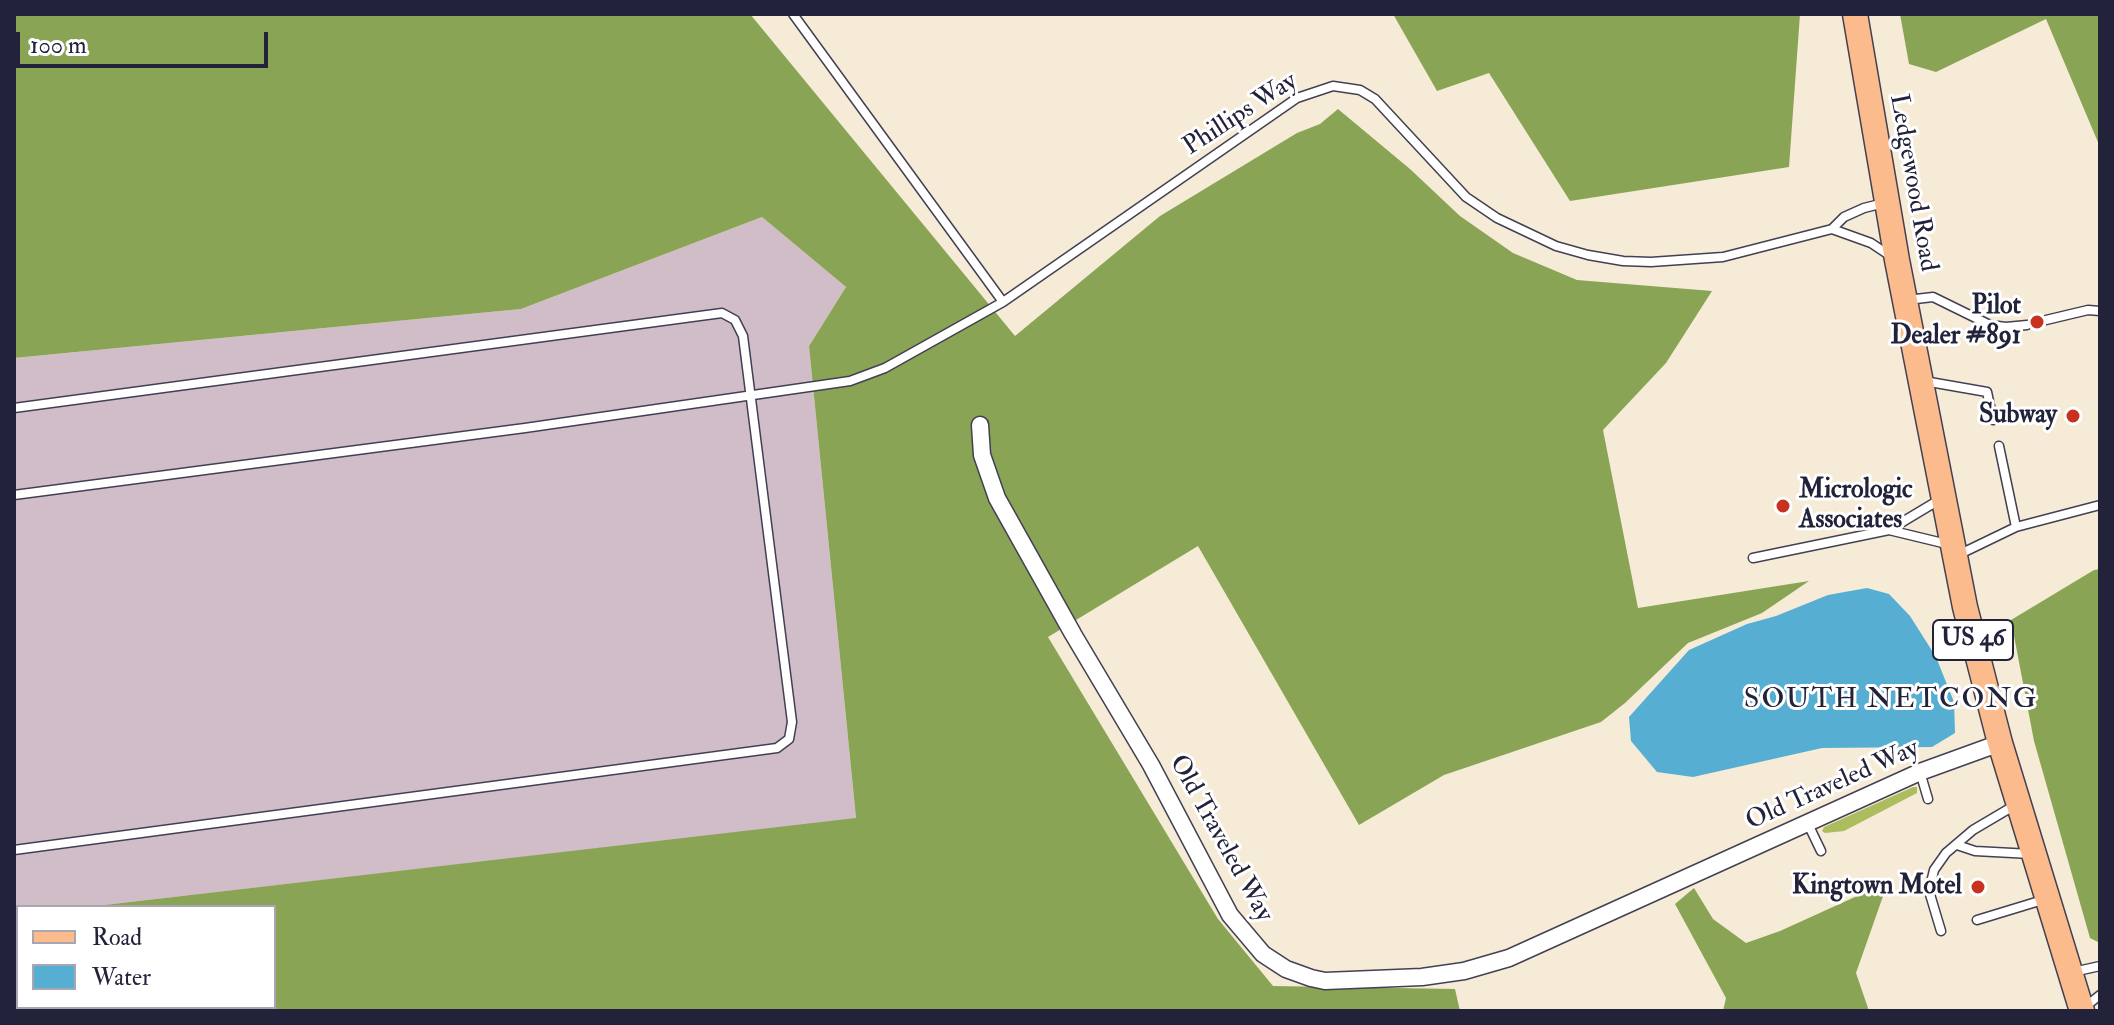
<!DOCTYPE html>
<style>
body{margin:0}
#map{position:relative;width:2114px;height:1025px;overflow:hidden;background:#f5ebd6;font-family:"IM FELL Double Pica",serif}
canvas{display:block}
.frame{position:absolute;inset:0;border:16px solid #22223b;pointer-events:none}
.legend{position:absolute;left:16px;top:905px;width:260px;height:104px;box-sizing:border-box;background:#fff;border:2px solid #a7a7b1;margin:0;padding:10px 14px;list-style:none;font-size:24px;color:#22223b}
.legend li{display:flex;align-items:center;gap:16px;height:40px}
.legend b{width:40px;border:2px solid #a7a7b1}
.scale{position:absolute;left:16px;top:32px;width:252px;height:36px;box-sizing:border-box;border:4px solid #22223b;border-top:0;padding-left:10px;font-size:24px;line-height:28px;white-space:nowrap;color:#22223b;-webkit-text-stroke:6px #fff;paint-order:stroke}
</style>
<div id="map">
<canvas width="2114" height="1025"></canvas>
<div class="frame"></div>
<ul class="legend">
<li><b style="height:10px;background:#fbbb8c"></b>Road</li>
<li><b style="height:22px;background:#56aed3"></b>Water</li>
</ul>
<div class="scale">100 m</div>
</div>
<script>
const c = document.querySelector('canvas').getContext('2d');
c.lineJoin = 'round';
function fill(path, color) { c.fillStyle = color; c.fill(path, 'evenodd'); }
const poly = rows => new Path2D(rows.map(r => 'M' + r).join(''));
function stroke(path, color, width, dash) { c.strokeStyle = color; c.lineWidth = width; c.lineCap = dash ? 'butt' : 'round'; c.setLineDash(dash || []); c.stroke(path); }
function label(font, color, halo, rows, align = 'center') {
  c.font = font + ' "IM FELL Double Pica",serif'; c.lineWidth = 6; c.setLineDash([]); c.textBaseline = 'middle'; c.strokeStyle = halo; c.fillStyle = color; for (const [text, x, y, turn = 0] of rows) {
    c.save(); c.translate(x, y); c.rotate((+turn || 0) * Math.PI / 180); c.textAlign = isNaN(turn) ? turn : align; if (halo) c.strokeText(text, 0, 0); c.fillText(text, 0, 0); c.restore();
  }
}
const industrial = poly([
 [762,217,846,287,809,346,856,819,87,907,18,907,18,915,14,915,14,358,521,309]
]);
const green = poly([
 [1913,787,1917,787,1917,793,1844,831,1825,833,1822,831,1824,827]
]);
const forest = poly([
 [14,14,750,14,1015,336,1160,216,1297,133,1320,124,1338,109,1410,169,1460,216,1513,253,1577,280,1712,291,1666,363,1603,430,1638,608,1809,581,1762,613,1688,643,1625,703,1601,722,1444,775,1359,825,1198,546,1048,637,1218,919,1273,986,1455,989,1460,1011,14,1011,14,915,18,915,18,1007,274,1007,274,907,87,907,856,818,809,346,846,287,762,217,521,309,14,358],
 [1393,14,1800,14,1789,167,1570,201,1489,73,1437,91],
 [1900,14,2100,14,2100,147,2046,19,1936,72,1909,64],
 [2100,569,2100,943,2090,938,2034,741,2011,620,2094,570],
 [1888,882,1856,973,1869,1011,1723,1011,1726,998,1675,904,1694,888,1713,919,1746,943,1780,931]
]);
const water = poly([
 [1867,588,1889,594,1910,616,1936,657,1954,702,1955,733,1932,747,1822,748,1693,777,1657,772,1631,741,1629,717,1689,650,1747,624,1776,616,1828,595]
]);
const service = poly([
 [793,14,1003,302,1297,98,1333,86,1360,90,1375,99,1466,197,1497,218,1556,246,1588,255,1623,261,1651,262,1723,257,1832,229,1844,217,1864,208,1884,203],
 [1832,229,1871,243,1892,257],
 [1907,300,1933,297,1990,325,2006,327,2027,325],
 [2046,320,2088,310,2100,311],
 [1924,381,1987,392,1993,420],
 [14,408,722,313,735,320,743,336,792,722,789,739,777,748,14,850],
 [14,495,525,428,850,381,885,368,1003,302],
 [1939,500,1889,530,1947,544],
 [2016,527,2100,505],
 [1958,555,2016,527,1999,446],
 [1753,558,1889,530],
 [1920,772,1928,799],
 [1808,824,1821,851],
 [1957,845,1975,851,2031,854],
 [1977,920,2046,899],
 [1941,931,1929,891,1934,870,1946,853,1973,830,2017,804],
 [2073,972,2100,966],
 [2085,1007,2100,995]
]);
const minor = poly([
 [980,425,982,455,997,498,1073,634,1151,765,1230,915,1263,954,1286,969,1311,978,1325,981,1422,977,1464,971,1509,958,1920,772,2000,743]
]);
const primary = poly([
 [1855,14,1897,260,1965,607,2000,743,2082,1011]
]);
const markers = [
 [2037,322,8,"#c8321e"],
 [2073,416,8,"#c8321e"],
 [1783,506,8,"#c8321e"],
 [1978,887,8,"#c8321e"]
];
const shields = [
 [1973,640,80]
];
const shieldNames = [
 ["US 46",1973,640]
];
const streetNames = [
 ["Phillips Way",1241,115,-33],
 ["Ledgewood Road",1912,183,80],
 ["Old Traveled Way",1833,786,-24],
 ["Old Traveled Way",1220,839,61]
];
const poiNames = [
 ["Pilot",2021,307],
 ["Dealer #891",2021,337],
 ["Subway",2057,416],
 ["Micrologic",1799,491,"left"],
 ["Associates",1799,521,"left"],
 ["Kingtown Motel",1962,887]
];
const neighbourhoodNames = [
 ["SOUTH NETCONG",1891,701]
];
fill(industrial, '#d1bdc8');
fill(green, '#adbc5e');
fill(forest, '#8aa455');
fill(water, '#56aed3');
stroke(service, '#424052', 11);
stroke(minor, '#424052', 19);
stroke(primary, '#424052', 27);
stroke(service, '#fff', 8);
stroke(minor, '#fff', 16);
stroke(primary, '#fbbb8c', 24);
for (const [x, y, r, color] of markers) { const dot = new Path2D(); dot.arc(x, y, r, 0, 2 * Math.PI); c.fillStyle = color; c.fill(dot); stroke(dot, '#fff', 3); }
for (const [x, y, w] of shields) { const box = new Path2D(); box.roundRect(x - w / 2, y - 20, w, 40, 6); c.fillStyle = '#fff'; c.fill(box); stroke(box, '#22223b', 2); }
label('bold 24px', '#22223b', null, shieldNames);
label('26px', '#22223b', '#fff', streetNames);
label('bold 26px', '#22223b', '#fff', poiNames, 'right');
c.letterSpacing = '2px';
label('28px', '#22223b', '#fff', neighbourhoodNames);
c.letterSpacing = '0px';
</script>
